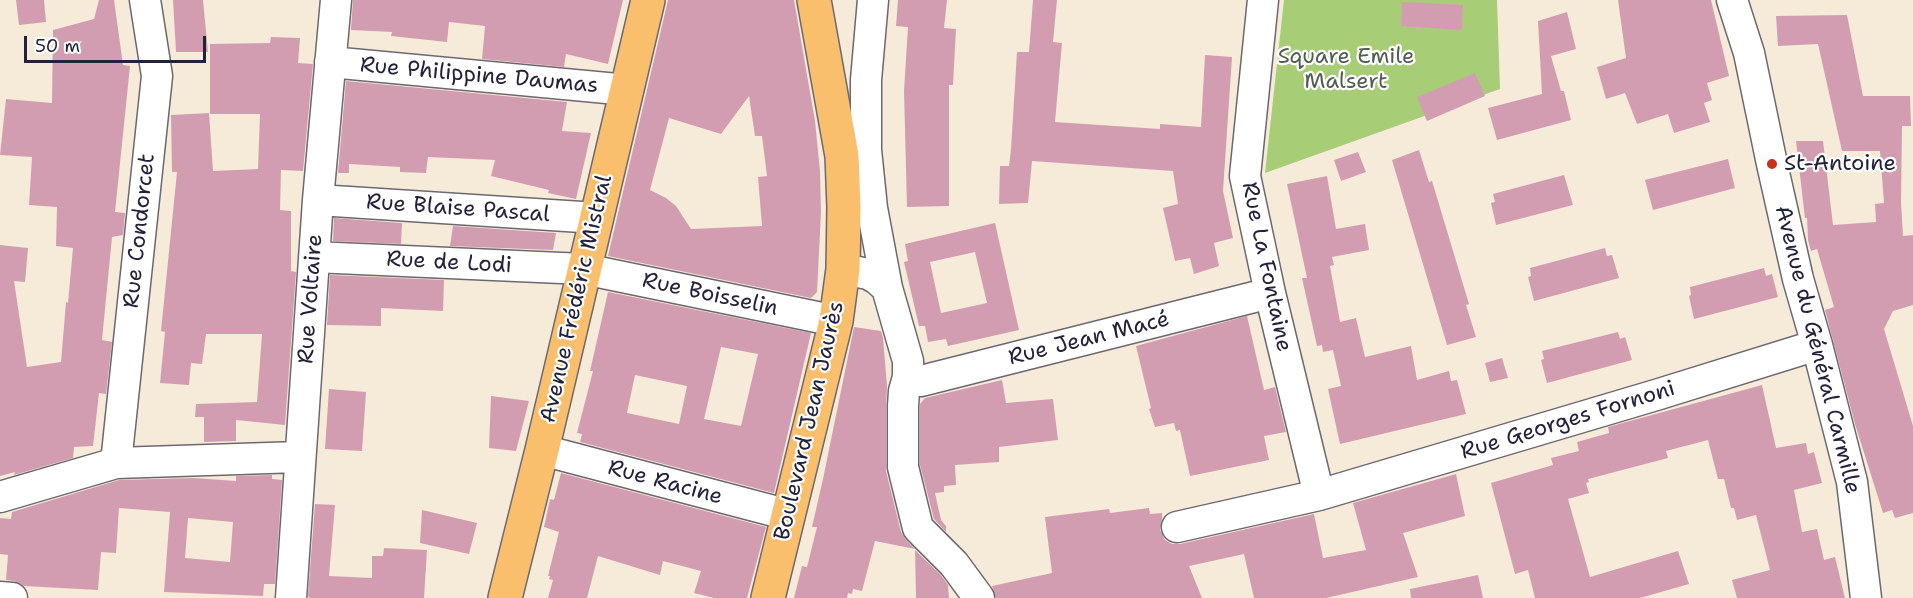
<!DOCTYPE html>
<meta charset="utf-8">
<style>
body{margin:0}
#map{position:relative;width:1913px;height:598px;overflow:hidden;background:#f6ebd8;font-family:"Shantell Sans",sans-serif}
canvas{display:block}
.scale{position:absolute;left:24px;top:36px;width:182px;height:27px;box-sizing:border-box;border:3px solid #22223b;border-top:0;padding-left:8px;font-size:18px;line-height:21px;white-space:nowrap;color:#22223b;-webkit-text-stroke:4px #fff;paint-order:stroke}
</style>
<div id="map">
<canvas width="1913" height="598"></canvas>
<div class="scale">50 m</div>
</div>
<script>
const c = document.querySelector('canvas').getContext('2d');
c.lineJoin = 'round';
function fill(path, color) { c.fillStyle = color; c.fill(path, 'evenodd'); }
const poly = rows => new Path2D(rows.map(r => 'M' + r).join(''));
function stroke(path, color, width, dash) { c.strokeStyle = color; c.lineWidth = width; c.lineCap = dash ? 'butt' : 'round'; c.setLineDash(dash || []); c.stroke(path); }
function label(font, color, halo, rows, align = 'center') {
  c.font = font + ' "Shantell Sans",sans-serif'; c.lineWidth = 4.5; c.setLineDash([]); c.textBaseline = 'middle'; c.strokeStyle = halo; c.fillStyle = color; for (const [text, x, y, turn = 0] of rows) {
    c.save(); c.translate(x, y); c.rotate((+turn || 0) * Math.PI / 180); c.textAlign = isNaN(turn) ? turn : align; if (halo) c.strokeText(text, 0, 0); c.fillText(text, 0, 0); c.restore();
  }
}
const green = poly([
 [1284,0,1497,0,1500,89,1265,173]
]);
const building = poly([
 [16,0,44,0,46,22,19,25],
 [99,0,114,0,123,65,130,66,115,212,125,213,123,235,112,237,102,340,112,342,106,394,99,393,93,446,74,447,73,458,14,475,15,472,0,476,0,245,28,248,25,282,14,281,27,367,61,362,66,302,68,303,73,248,56,246,57,207,29,205,32,157,0,155,6,99,52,103,53,30,94,19],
 [173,0,203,0,208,52,176,52],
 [353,0,623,0,608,64,566,54,564,67,482,59,485,26,449,22,447,42,391,36,392,32,351,30],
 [668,0,794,0,815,121,820,171,821,212,817,292,811,298,608,256],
 [749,96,755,136,762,136,767,176,758,177,762,226,691,229,676,206,666,198,650,190,669,118,721,134],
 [898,0,947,0,944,28,956,29,953,85,949,85,949,206,907,207,904,91,908,27,896,26],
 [1033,0,1057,0,1053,42,1062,43,1055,122,1160,129,1160,124,1201,127,1205,55,1232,57,1223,191,1233,238,1214,243,1219,266,1194,274,1190,258,1175,261,1163,208,1178,204,1173,171,1032,161,1028,203,999,204,1000,166,1009,166,1011,149,1017,52,1029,52],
 [1618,0,1711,0,1729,76,1707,83,1712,100,1704,103,1710,122,1674,133,1668,114,1637,124,1625,93,1606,99,1597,67,1626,58],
 [1402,2,1463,5,1462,30,1401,26],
 [1567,12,1576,49,1551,56,1561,91,1564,91,1571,120,1497,140,1488,108,1542,94,1538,21],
 [1847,15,1863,96,1910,96,1911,126,1902,126,1901,202,1903,236,1913,235,1913,305,1893,311,1884,329,1913,426,1913,513,1895,518,1892,510,1883,513,1855,424,1825,310,1834,307,1817,249,1811,251,1808,240,1807,218,1805,218,1796,141,1823,141,1833,225,1876,222,1875,204,1884,203,1880,151,1842,151,1818,44,1778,46,1776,16],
 [271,37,300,38,298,63,313,64,303,171,281,170,280,210,291,211,291,271,296,272,285,425,236,420,236,441,204,442,204,417,195,417,196,404,257,402,262,334,206,334,202,364,191,363,189,385,160,383,165,332,161,331,177,172,172,172,171,115,209,113,213,171,258,169,260,114,210,114,210,44,270,43],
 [1475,73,1485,96,1427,121,1417,97],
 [346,81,567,102,562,131,591,133,576,199,548,193,549,190,491,176,495,160,428,157,426,173,400,172,400,167,349,164,349,173,338,173],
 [1419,150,1429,182,1432,181,1469,304,1466,305,1476,337,1447,345,1392,160],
 [1358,152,1366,172,1341,181,1334,160],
 [1728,159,1735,188,1653,210,1645,180],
 [1564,175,1573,205,1496,225,1491,203,1495,202,1493,194],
 [1327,176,1336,229,1365,224,1369,250,1332,257,1334,265,1330,266,1340,322,1356,318,1365,357,1411,346,1417,380,1449,371,1451,381,1457,380,1466,414,1340,444,1328,389,1341,386,1333,350,1323,352,1322,345,1317,346,1302,278,1307,278,1287,184],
 [334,218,402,223,401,244,333,241],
 [995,223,1019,330,948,346,946,339,928,342,925,326,919,326,904,262,908,261,905,244],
 [975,252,987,303,941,313,930,262],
 [453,226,556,233,553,250,450,246],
 [1605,248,1607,256,1612,255,1619,278,1534,301,1528,277,1531,276,1530,268],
 [1764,268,1766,276,1772,274,1778,297,1694,319,1689,296,1691,295,1690,287],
 [330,275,444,280,443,311,381,308,381,326,327,325],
 [608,292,811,333,774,493,580,442,582,434,577,433,593,371,590,371],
 [721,347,758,354,741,426,704,419],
 [635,375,687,386,679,424,627,413],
 [1247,316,1264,390,1275,387,1286,432,1264,436,1269,460,1190,476,1180,430,1176,431,1174,423,1155,427,1149,409,1151,408,1136,346],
 [854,327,881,331,883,338,887,386,886,406,886,471,901,532,906,540,915,549,875,541,862,591,853,589,852,594,848,593,847,598,794,598,802,566,807,567,817,527,812,527,823,479],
 [1618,332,1620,339,1625,337,1632,360,1547,383,1541,360,1544,359,1542,351],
 [1502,358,1508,378,1490,382,1485,363],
 [1002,380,1006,403,1053,399,1058,440,999,447,999,462,955,465,956,485,944,486,944,492,935,493,941,520,946,526,946,532,934,519,920,465,920,404,925,398],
 [1762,385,1776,448,1806,443,1808,454,1814,452,1822,483,1794,490,1802,532,1817,529,1824,560,1835,557,1845,598,1737,598,1732,580,1770,570,1756,515,1737,520,1734,508,1731,508,1724,479,1718,479,1708,440,1666,451,1668,458,1588,479,1589,482,1586,483,1589,493,1568,499,1590,577,1678,551,1689,584,1640,598,1535,598,1528,570,1515,574,1491,483,1553,465,1551,458,1579,451,1577,442,1609,433,1608,427],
 [329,389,366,392,362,451,325,449],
 [491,396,529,401,516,451,489,448],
 [561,473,766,527,747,598,714,598,694,593,701,571,663,561,660,575,598,556,587,598,548,598,553,580,549,579,550,576,548,576,559,532,544,527,550,499,554,500],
 [1456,474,1465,516,1403,533,1418,577,1326,598,1254,598,1244,554,1189,566,1202,598,996,598,992,586,1052,573,1045,517,1109,509,1110,513,1149,508,1150,514,1162,513,1162,519,1160,530,1165,540,1172,544,1180,544,1314,514,1323,558,1366,550,1353,503],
 [272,475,272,479,282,480,275,584,264,584,263,596,164,592,170,512,119,508,116,553,101,552,98,590,24,586,14,581,6,580,8,555,0,554,0,518,11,519,12,512,119,480,194,478,236,481,236,476],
 [188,518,233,522,230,562,185,558],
 [315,504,335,505,329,576,372,578,372,556,383,556,384,548,427,550,424,598,310,598,308,596],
 [422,510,477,523,469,554,420,543],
 [915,550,941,575,948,585,949,598,916,598],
 [1478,575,1483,598,1411,598,1410,589]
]);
const minor = poly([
 [873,0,866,80,866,150,872,208,887,288],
 [1263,0,1245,176,1270,293,1319,495],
 [1732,0,1749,53,1772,164,1798,279,1817,345,1852,482,1866,598],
 [330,62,628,90],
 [318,200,597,218],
 [314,257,584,269,836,321],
 [843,269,868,274,877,279,887,288,908,361,908,377,904,391,903,406,903,467,918,528,954,564,979,598],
 [908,377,921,381,1270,293],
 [542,450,789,515],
 [116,463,157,76,145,0],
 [0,497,116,463,299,457],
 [1177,527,1319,495,1656,395,1817,345],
 [0,597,12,598],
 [291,598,318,200,336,0]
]);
const major = poly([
 [505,598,542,450,648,0],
 [768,598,836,321,843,269,844,207,842,156,814,0]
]);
const markers = [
 [1772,164,6,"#c8321e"]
];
const parkNames = [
 ["Square Emile",1346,57],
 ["Malsert",1346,82]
];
const streetNames = [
 ["Rue Philippine Daumas",479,76,5],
 ["Rue Blaise Pascal",458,209,4],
 ["Rue Condorcet",140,231,-84],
 ["Rue de Lodi",449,263,3],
 ["Rue La Fontaine",1266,267,78],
 ["Rue Boisselin",710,295,12],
 ["Rue Voltaire",311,299,-86],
 ["Avenue Frédéric Mistral",577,299,-77],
 ["Rue Jean Macé",1089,339,-14],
 ["Avenue du Général Carmille",1817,350,76],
 ["Boulevard Jean Jaurès",810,421,-77],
 ["Rue Georges Fornoni",1568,421,-17],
 ["Rue Racine",665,483,15]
];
const poiNames = [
 ["St-Antoine",1784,164]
];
fill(green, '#a8cd77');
fill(building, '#d39db1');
stroke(minor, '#6c6872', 33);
stroke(major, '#6c6872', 36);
stroke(minor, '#fff', 30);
stroke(major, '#f9bf6d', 33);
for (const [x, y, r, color] of markers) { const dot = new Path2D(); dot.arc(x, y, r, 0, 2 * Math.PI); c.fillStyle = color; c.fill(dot); stroke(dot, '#fff', 2); }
label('22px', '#515e50', '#fff', parkNames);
label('22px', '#22223b', '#fff', streetNames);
label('22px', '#22223b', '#fff', poiNames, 'left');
</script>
